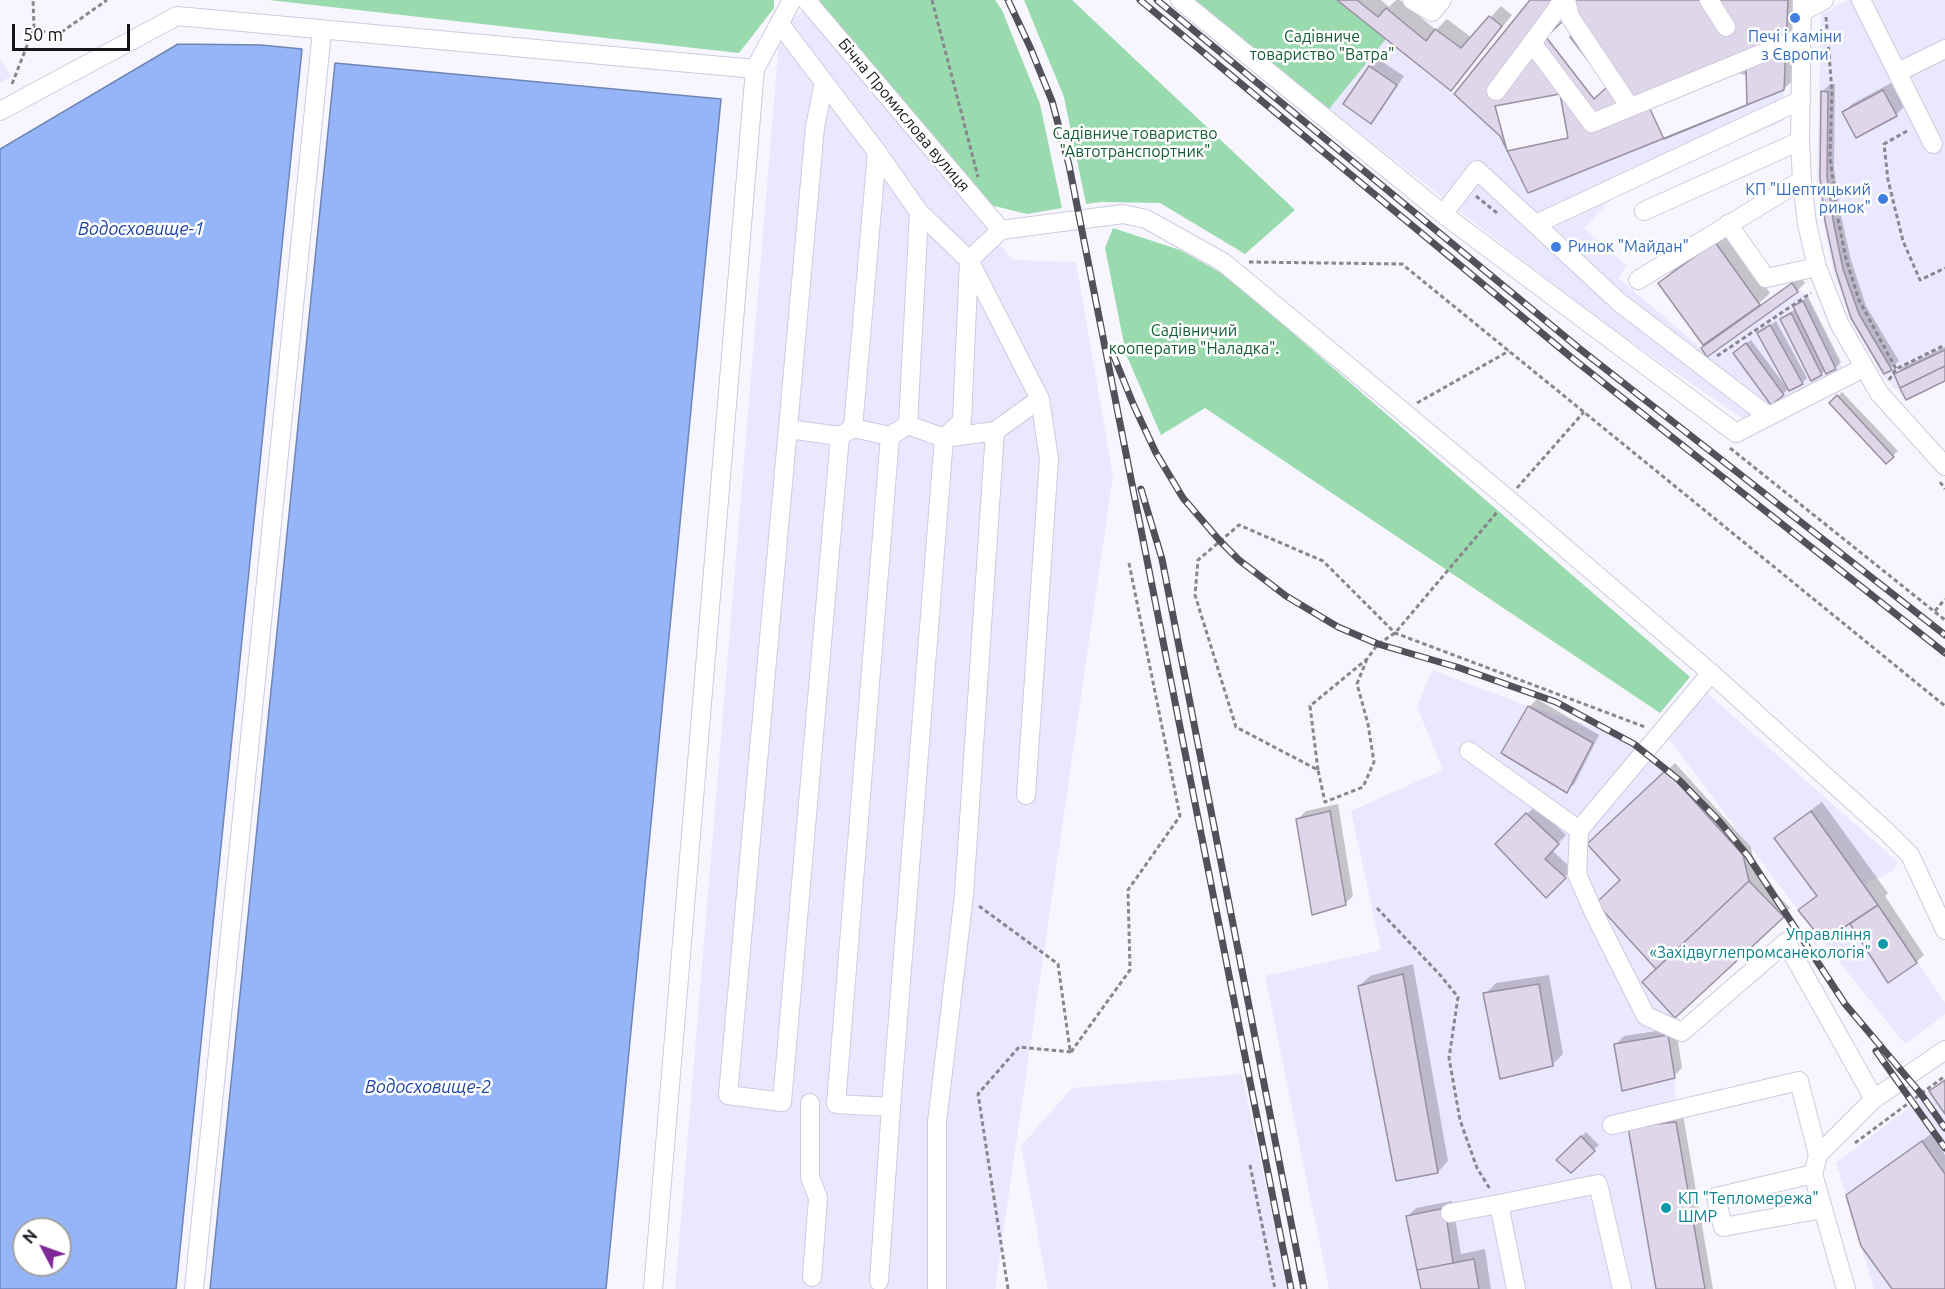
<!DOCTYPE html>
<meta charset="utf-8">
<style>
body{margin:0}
#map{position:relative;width:1945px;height:1289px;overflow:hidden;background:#f7f6fe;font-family:Ubuntu,sans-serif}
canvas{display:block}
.north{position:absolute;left:12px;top:1217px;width:60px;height:60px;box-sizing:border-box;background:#fff;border:2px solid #a1a1a4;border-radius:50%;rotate:311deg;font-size:16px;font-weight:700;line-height:24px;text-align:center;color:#15141b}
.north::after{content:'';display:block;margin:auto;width:21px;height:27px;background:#7e2997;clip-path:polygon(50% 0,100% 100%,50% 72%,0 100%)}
.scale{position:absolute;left:12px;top:24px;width:118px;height:27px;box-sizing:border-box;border:3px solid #15141b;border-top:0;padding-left:8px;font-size:18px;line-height:21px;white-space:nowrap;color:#15141b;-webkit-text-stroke:4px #fff;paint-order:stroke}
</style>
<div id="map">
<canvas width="1945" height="1289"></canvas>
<div class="north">N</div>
<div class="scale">50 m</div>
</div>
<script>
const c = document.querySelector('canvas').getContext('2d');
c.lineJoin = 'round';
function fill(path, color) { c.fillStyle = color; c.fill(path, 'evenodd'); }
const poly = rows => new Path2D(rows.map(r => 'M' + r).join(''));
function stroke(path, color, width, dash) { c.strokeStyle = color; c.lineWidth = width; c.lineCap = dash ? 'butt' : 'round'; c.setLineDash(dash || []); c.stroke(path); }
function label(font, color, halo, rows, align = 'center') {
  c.font = font + ' Ubuntu,sans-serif'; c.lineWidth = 5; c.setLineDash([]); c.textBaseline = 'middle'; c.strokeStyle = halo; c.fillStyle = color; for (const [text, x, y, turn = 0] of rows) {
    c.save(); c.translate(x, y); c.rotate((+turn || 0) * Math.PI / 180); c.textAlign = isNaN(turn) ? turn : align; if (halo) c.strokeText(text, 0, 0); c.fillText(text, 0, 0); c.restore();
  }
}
const built = poly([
 [1848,0,1945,0,1945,381,1906,400,1882,375,1850,319,1833,271,1823,221,1817,178,1821,14],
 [806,9,1013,260,1076,262,1113,476,995,1289,675,1289,779,40,788,21],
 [1386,39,1451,91,1500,136,1529,193,1784,90,1784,121,1619,191,1584,228,1627,266,1618,278,1701,348,1792,283,1806,295,1842,368,1745,420,1603,323,1329,109],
 [0,59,11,76,0,83],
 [1432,670,1528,706,1620,735,1666,770,1743,855,1749,881,1784,917,1675,1018,1668,1035,1675,1078,1676,1122,1705,1289,1329,1289,1265,976,1381,950,1351,811,1443,770,1417,707],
 [1707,693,1898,862,1893,871,1865,884,1945,1003,1945,1014,1905,1044,1798,910,1668,738],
 [1242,1074,1288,1289,1048,1289,1021,1146,1072,1088],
 [1945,1080,1945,1289,1874,1289,1836,1163]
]);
const green = poly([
 [269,0,774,0,774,8,739,53],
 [818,0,995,0,1002,10,1040,104,1062,208,1027,214,982,203],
 [1024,0,1072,0,1295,210,1245,254,1160,203,1101,202,1086,204,1064,97],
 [1194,0,1337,0,1386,39,1329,109],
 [1113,228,1180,250,1228,277,1690,677,1660,713,1205,408,1161,435,1126,354,1105,248]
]);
const water = poly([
 [178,44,261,45,302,49,176,1289,0,1289,0,149,178,44],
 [24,1229,60,1229,60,1265,24,1265,24,1229],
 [335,63,721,99,606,1289,210,1289,335,63]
]);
const shadow = poly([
 [1340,0,1381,0,1389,7,1396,0,1400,0,1436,30,1447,19,1472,38,1501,6,1512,15,1461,78],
 [1532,0,1798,0,1795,78,1784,89],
 [1378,59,1404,76,1378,114,1371,122,1345,103,1370,66],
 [1891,83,1904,107,1896,115,1844,112,1852,104],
 [1830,84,1835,84,1834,168,1840,211,1851,260,1866,306,1899,361,1891,368,1853,317,1827,221,1822,92],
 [1727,232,1770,293,1757,305,1758,307,1801,277,1805,283,1797,291,1707,355,1703,349,1713,339,1660,283,1671,272],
 [1808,297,1841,362,1836,367,1827,372,1826,370,1821,374,1781,319,1796,309,1795,307,1800,302],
 [1776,321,1807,378,1802,383,1789,388,1783,394,1740,348,1751,340,1787,388,1788,387,1759,333],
 [1945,347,1945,380,1895,375,1903,367],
 [1842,392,1898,451,1886,462,1831,403],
 [1537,699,1599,735,1575,783,1567,791,1529,707],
 [1675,763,1751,847,1756,873,1790,908,1782,916,1658,969,1622,880,1597,836],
 [1822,802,1888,893,1885,896,1924,955,1916,962,1852,924,1857,919,1800,910,1818,894,1776,838,1787,828],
 [1338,804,1353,896,1345,904,1298,819,1306,811],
 [1535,806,1566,835,1552,850,1572,869,1546,896,1497,844],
 [1413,964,1448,1161,1438,1172,1359,986,1370,976],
 [1549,975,1563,1054,1552,1065,1485,994,1496,983],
 [1676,1028,1682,1068,1674,1076,1616,1044,1624,1036],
 [1683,1115,1713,1289,1657,1289,1638,1120],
 [1586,1132,1599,1145,1571,1171,1558,1160],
 [1931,1134,1945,1155,1945,1289,1894,1289,1847,1196,1855,1188],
 [1452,1201,1461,1254,1485,1249,1491,1289,1423,1289,1419,1270,1421,1268,1408,1216,1416,1208]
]);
const building = poly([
 [1337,0,1357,0,1378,17,1386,8,1426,41,1435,29,1461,48,1489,16,1502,26,1451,91,1337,0],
 [1530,0,1788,0,1784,90,1528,193,1500,136,1454,94,1530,0],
 [1564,20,1576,33,1570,37,1608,86,1594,99,1546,37,1564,20],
 [1369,66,1397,85,1371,124,1343,104,1369,66],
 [1746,69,1747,105,1664,139,1649,107,1746,69],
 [1883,90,1897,116,1856,138,1842,112,1883,90],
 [1821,91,1828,92,1827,176,1833,220,1843,269,1859,314,1892,370,1884,374,1851,318,1836,271,1825,221,1820,178,1821,91],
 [1560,94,1568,138,1507,151,1495,106,1560,94],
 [1715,242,1760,305,1703,345,1658,283,1715,242],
 [1792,283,1798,292,1707,357,1701,348,1792,283],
 [1803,301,1836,369,1826,374,1793,306,1803,301],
 [1791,313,1822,375,1811,381,1780,319,1791,313],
 [1770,325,1803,384,1789,391,1757,333,1770,325],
 [1746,343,1784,395,1771,405,1733,353,1746,343],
 [1945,350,1945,366,1900,388,1894,374,1945,350],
 [1945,366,1945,381,1906,400,1900,388,1945,366],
 [1837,395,1894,457,1886,464,1829,403,1837,395],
 [1528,706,1593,743,1567,793,1501,753,1528,706],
 [1666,770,1743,855,1749,881,1656,969,1596,903,1620,880,1587,844,1666,770],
 [1330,811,1346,905,1312,915,1296,819,1330,811],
 [1811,811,1878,905,1823,941,1798,910,1817,896,1774,838,1811,811],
 [1526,813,1559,844,1545,859,1566,878,1546,898,1495,844,1526,813],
 [1749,881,1784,917,1675,1018,1642,982,1749,881],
 [1878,905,1917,963,1888,983,1850,924,1878,905],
 [1403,974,1438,1173,1396,1181,1358,986,1403,974],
 [1539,984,1553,1066,1500,1079,1483,993,1539,984],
 [1668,1035,1675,1078,1622,1091,1614,1044,1668,1035],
 [1945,1080,1945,1114,1929,1091,1945,1080],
 [1676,1122,1705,1289,1656,1289,1628,1127,1676,1122],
 [1581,1136,1595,1151,1571,1173,1556,1160,1581,1136],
 [1922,1141,1945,1174,1945,1289,1892,1289,1861,1246,1846,1195,1922,1141],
 [1445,1208,1453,1263,1417,1270,1406,1216,1445,1208],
 [1474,1259,1479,1289,1421,1289,1417,1270,1474,1259]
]);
const path = poly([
 [932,0,978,177],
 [1826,17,1832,91,1830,157,1838,219,1846,259,1859,300,1896,369],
 [34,28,56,36,107,0],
 [12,84,34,28,33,0],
 [1907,131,1884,144,1888,180,1903,241,1920,280,1945,268],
 [1476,196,1497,213],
 [1249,262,1402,264,1945,706],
 [1717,356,1811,293],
 [1889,380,1896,369,1945,345],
 [1417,403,1509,351],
 [1730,448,1945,620],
 [1940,482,1945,489],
 [1517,488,1584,412],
 [1935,611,1945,599],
 [1367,659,1357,684,1368,724,1374,762,1363,787,1325,802,1318,770,1236,727,1195,595,1198,560,1239,525,1323,561,1395,633,1645,727],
 [1318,770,1310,706,1367,659,1378,644,1395,633,1498,511],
 [979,906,1058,964,1070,1050],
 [1377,908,1441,976,1458,997,1449,1058,1460,1120,1477,1168,1490,1189],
 [1071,1052,1130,970,1128,890,1180,816,1129,563],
 [1855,1143,1945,1076],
 [1250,1165,1275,1289],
 [1008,1289,978,1094,1019,1047,1071,1052]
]);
const minor = poly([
 [806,0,1001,230],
 [1180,0,1443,214,1736,433,1863,368],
 [1412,0,1432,12,1442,0],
 [1563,0,1532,43,1592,123,1802,37],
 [1566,0,1570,17,1630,107],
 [1709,0,1726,27],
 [1802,0,1800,141,1802,180,1807,224,1817,267,1839,323,1879,393,1945,466],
 [1861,0,1933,144],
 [1802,12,1824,0],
 [780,24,877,152,919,212,908,425],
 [1898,72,1945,49],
 [824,82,815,127,728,1095,782,1102,840,436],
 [1496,91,1532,43],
 [0,111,177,16,755,69],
 [1644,211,1800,141],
 [919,212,969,260,1040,399,1049,459,1026,795],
 [1443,214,1477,170,1619,302,1768,416],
 [1536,224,1801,100],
 [1728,224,1766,278,1817,267],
 [1638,280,1802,180],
 [853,428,877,152],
 [788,429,840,436,853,428,890,436,908,425,944,438,995,431,964,895,937,1122,937,1289],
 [995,431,1040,399],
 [890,436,836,1104,891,1107,944,438,962,421,969,260,1001,230,1123,214,1146,219,1223,262,1508,499,1711,673,1886,831,1910,855,1945,930],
 [1711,673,1579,830,1577,874,1594,913,1646,1016,1682,1032,1786,942,1874,1099],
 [1469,751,1579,830],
 [810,1103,810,1177,818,1198,812,1277],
 [1612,1125,1799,1081,1818,1155],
 [1813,1174,1716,1197,1723,1227,1822,1209],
 [1450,1213,1499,1204],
 [879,1281,891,1107],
 [194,1289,322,31],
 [653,1289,755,69,792,0],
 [1516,1289,1499,1204,1598,1184,1622,1289],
 [1846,1289,1813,1174,1818,1155,1874,1099,1945,1050]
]);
const rail = poly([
 [1008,0,1030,47,1052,101,1069,165,1291,1289],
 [1140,0,1572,358,1945,653],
 [1157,0,1580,349,1945,635],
 [1112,352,1134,406,1156,453,1183,498,1220,541,1239,560,1286,596,1338,627,1378,644,1460,668,1556,702,1634,744,1679,780,1719,821,1748,856,1845,1004,1921,1094,1945,1128],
 [1141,489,1162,559,1304,1289],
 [1876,1051,1945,1148]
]);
const markers = [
 [1795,18,6,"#3f7fe0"],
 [1883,199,6,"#3f7fe0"],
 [1556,247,6,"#3f7fe0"],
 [1883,944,6,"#0f9aa8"],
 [1666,1208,6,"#0f9aa8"]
];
const parkNames = [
 ["Садівниче",1322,37],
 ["товариство \"Ватра\"",1322,55],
 ["Садівниче товариство",1135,134],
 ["\"Автотранспортник\"",1135,152],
 ["Садівничий",1194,331],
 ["кооператив \"Наладка\".",1194,349]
];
const shopNames = [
 ["Печі і каміни",1795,37],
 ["з Європи",1795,55],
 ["КП \"Шептицький",1871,190,"right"],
 ["ринок\"",1871,208,"right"],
 ["Ринок \"Майдан\"",1568,247,"left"]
];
const streetNames = [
 ["Бічна Промислова вулиця",904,115,50]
];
const cultureNames = [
 ["Управління",1871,935],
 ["«Західвуглепромсанекологія\"",1871,953],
 ["КП \"Тепломережа\"",1678,1199,"left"],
 ["ШМР",1678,1217,"left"]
];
const waterNames = [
 ["Водосховище-1",141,229],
 ["Водосховище-2",428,1087]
];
fill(built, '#eae8fe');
fill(green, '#99daae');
fill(water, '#95b5f8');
stroke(water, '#6f85b6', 1.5);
fill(shadow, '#0003');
fill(building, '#e0d6e9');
stroke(building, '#9990a1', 1.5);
stroke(minor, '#cdcbde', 20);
stroke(path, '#88878e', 3, [4.5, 3]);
stroke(minor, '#fff', 18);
stroke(rail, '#525159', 7);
stroke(rail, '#fff', 4.5, [14]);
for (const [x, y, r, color] of markers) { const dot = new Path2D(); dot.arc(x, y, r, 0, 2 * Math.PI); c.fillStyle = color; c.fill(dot); stroke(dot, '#fff', 2); }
label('16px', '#145c35', '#fff', parkNames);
label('16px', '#366cbe', '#fff', shopNames);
label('16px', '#15141b', '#fff', streetNames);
label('16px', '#0d838f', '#fff', cultureNames, 'right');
label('italic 18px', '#1f44a1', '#fff', waterNames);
</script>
